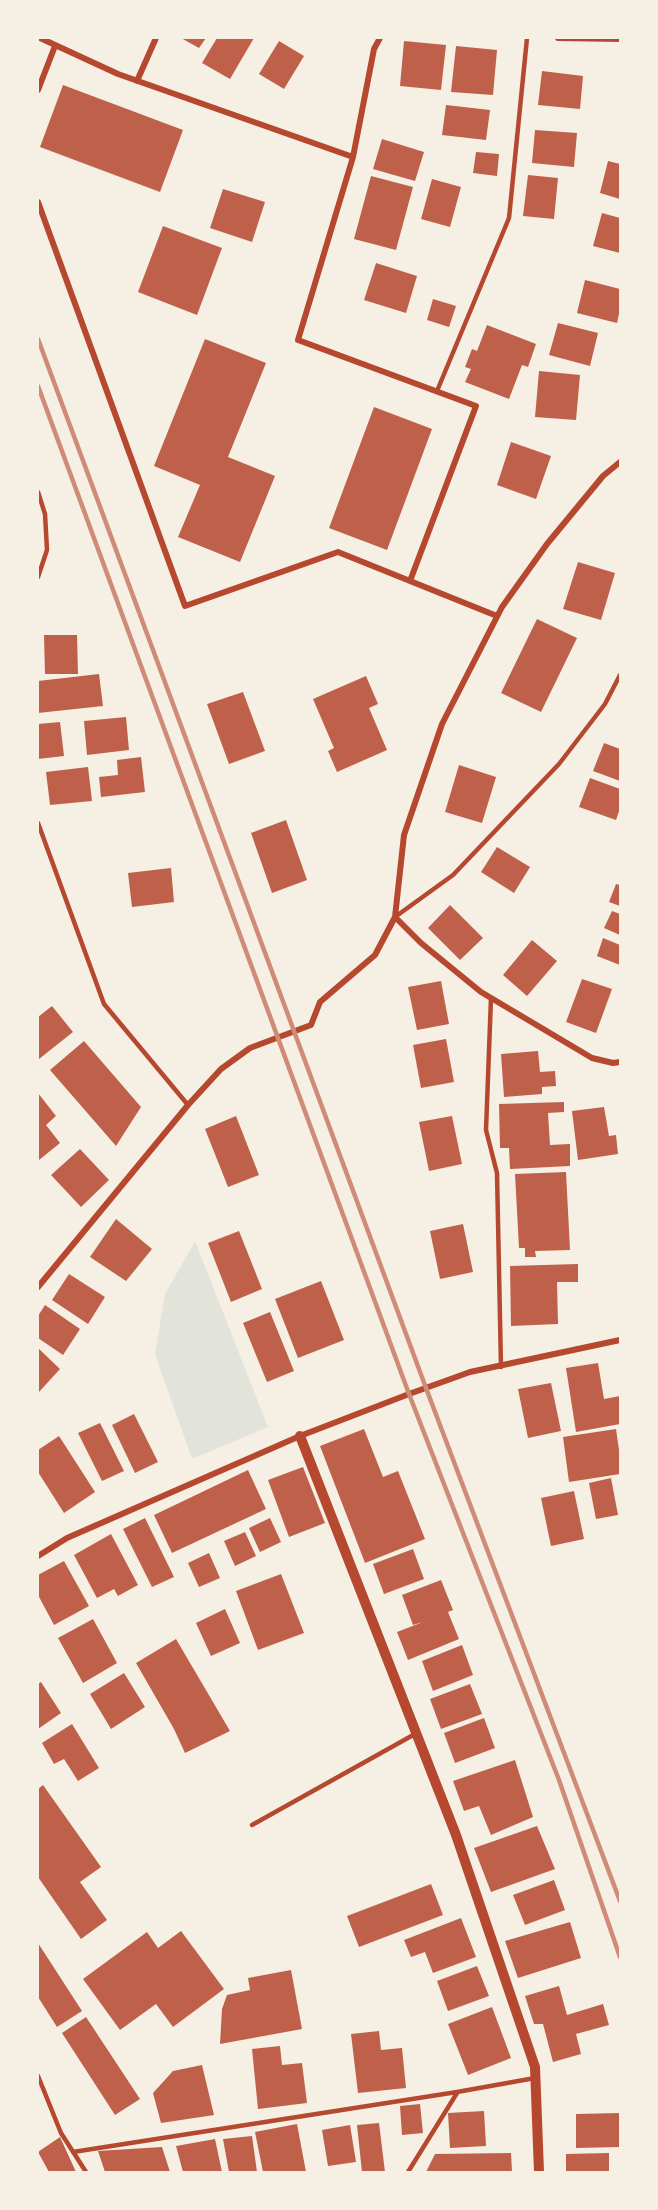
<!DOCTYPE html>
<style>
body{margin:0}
#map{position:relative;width:658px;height:2210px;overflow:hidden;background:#f6efe4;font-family:Signika,sans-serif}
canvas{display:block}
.frame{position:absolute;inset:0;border:39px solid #f6efe4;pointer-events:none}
</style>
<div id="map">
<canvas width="658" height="2210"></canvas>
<div class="frame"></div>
</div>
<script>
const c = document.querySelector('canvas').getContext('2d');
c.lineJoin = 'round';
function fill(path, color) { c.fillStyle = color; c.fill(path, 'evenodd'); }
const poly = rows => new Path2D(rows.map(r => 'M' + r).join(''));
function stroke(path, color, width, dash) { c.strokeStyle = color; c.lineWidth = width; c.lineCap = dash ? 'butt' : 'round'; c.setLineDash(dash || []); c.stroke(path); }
const green = poly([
 [195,1241,268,1427,192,1459,155,1354,165,1294]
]);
const building = poly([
 [181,38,206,38,199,48],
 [217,38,254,38,230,79,202,63],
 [279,41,304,56,284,89,259,74],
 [404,41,446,45,441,90,400,86],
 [456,46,497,50,493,95,451,92],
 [542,71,583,76,580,109,538,105],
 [63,85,183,130,160,192,40,147],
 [446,105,490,110,486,140,442,135],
 [535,130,577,133,574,167,532,163],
 [382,139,424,152,415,181,373,169],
 [476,152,499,154,497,176,473,173],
 [608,161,620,164,620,199,600,193],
 [528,175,558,178,554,219,523,216],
 [371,176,413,187,396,250,354,239],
 [432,179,461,187,450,227,421,219],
 [223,189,265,202,252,242,210,228],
 [602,213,620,218,620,253,593,246],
 [163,226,222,248,197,315,138,292],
 [376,263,417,276,406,313,364,300],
 [585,280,620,289,620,309,617,323,577,313],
 [433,299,456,306,449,327,427,320],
 [558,323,598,333,590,366,549,355],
 [487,325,536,344,528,367,522,365,509,399,465,382,471,369,465,367,472,349,477,351],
 [205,339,266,363,228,457,275,476,240,562,178,537,200,485,154,466],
 [539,371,580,375,576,420,535,417],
 [374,407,432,429,387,550,329,528],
 [511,442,551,456,536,499,497,485],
 [578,562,615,573,601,620,563,609],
 [537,619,577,638,541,712,501,693],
 [44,635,77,635,78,674,45,674],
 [99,674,103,706,38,713,38,681],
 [366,676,378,704,369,708,387,750,337,772,328,751,334,748,313,699],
 [243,692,265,751,229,764,207,704],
 [126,717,129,750,87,755,84,721],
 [60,722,64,756,38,759,38,724],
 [604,743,620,749,620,781,593,771],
 [141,757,145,792,101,797,99,777,118,775,117,760],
 [459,765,496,777,482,823,445,812],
 [88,767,92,801,50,805,46,772],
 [590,778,620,789,620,808,616,820,579,807],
 [286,820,307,880,272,893,251,833],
 [497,847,530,867,514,893,481,872],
 [171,868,174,902,132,907,128,873],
 [616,884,620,885,620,906,609,902],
 [450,905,483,938,460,960,428,928],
 [612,911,620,914,620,935,604,928],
 [603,938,620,945,620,965,597,956],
 [532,940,557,961,527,996,503,975],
 [582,979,612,989,596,1033,566,1022],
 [441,981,449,1024,417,1030,408,987],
 [52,1006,73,1032,39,1059,38,1056,38,1017],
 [446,1039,454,1082,421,1088,413,1045],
 [84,1041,141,1107,116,1146,50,1070],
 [538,1051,540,1072,555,1071,556,1086,542,1087,542,1094,504,1097,501,1054],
 [38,1093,56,1116,46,1125,60,1143,39,1160],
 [564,1102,564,1112,548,1113,550,1145,570,1144,570,1166,510,1169,509,1148,500,1148,499,1104],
 [604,1107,609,1136,616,1135,618,1154,578,1160,572,1111],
 [236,1116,259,1175,228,1187,205,1129],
 [452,1116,462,1164,429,1171,419,1122],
 [80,1149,109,1180,81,1207,51,1175],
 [566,1172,570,1250,535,1251,536,1257,525,1257,525,1248,519,1248,515,1174],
 [116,1219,152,1249,126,1281,90,1257],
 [463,1224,473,1272,440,1279,430,1231],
 [239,1231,262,1289,231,1302,208,1243],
 [578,1264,578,1282,557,1282,558,1324,511,1326,510,1266],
 [69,1274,105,1297,88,1324,52,1300],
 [321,1281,344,1340,298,1358,275,1299],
 [45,1305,80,1329,63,1355,38,1338,38,1316],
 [270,1312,294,1371,267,1382,243,1323],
 [38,1348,60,1369,39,1392,38,1391],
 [598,1363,604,1399,620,1396,620,1424,576,1432,566,1368],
 [551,1383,561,1431,528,1438,518,1389],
 [134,1414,158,1462,135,1473,112,1425],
 [100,1423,124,1471,102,1481,78,1433],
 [364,1429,383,1477,398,1471,425,1539,365,1563,320,1446],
 [616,1429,620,1457,620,1474,569,1482,563,1437],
 [59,1436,95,1492,64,1513,38,1472,38,1450],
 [303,1467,325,1523,289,1537,268,1480],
 [248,1470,266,1509,172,1553,154,1515],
 [611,1478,618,1515,596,1519,589,1483],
 [574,1491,584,1539,551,1546,541,1498],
 [145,1518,174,1577,152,1587,123,1529],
 [270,1518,281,1542,260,1552,249,1528],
 [245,1532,256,1556,235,1566,224,1541],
 [111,1534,138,1585,118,1596,114,1589,97,1598,74,1555],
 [413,1549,424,1579,384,1594,373,1564],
 [209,1553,220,1578,199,1587,188,1563],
 [64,1561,89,1606,54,1625,38,1595,38,1575],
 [281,1574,304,1633,258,1650,236,1591],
 [441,1580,453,1610,448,1612,459,1639,408,1660,397,1632,423,1622,413,1625,402,1595],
 [225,1609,240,1643,211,1656,196,1623],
 [93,1619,117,1663,83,1683,58,1638],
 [176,1639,230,1731,185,1753,174,1729,136,1663],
 [462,1645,473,1675,433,1691,422,1661],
 [124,1673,145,1707,111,1729,90,1694],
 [41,1682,61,1713,38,1729,38,1684],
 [470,1684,482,1714,441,1729,430,1699],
 [484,1718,495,1748,455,1763,444,1733],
 [72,1724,99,1768,78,1781,64,1759,54,1764,42,1743],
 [515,1760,533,1817,491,1835,479,1806,464,1811,453,1781],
 [43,1785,101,1867,80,1882,107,1920,81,1939,38,1877,38,1789],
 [537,1826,555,1869,491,1892,474,1848],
 [554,1880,565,1910,525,1925,513,1895],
 [431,1884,443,1915,359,1947,347,1916],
 [461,1918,476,1957,433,1973,425,1952,411,1957,404,1940],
 [570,1922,581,1958,518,1978,505,1941],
 [181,1931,224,1989,173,2027,156,2004,120,2030,83,1979,147,1932,158,1948],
 [38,1943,82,2011,57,2027,38,1997],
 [477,1966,489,1996,448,2011,437,1981],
 [291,1970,302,2029,220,2044,222,2009,227,1995,250,1990,248,1978],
 [559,1986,567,2015,603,2004,609,2025,576,2034,581,2054,553,2062,543,2024,534,2024,525,1996],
 [492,2007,511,2058,468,2075,448,2024],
 [86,2017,140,2099,115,2115,62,2033],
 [379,2031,381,2050,402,2048,406,2088,358,2093,351,2034],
 [280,2046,282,2065,302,2063,307,2103,258,2109,252,2049],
 [202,2065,214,2115,161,2123,153,2093,173,2071],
 [420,2104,423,2133,402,2135,400,2106],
 [484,2111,486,2146,450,2148,448,2113],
 [620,2113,620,2147,576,2148,576,2114],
 [379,2123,385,2172,362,2172,357,2125],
 [297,2124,306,2172,263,2172,255,2132],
 [350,2125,356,2162,328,2166,322,2130],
 [252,2136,257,2172,229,2172,223,2139],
 [60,2137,76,2172,49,2172,38,2152],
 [215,2139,222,2172,183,2172,176,2146],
 [162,2147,170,2172,105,2172,98,2151],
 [511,2153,512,2172,426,2172,435,2154],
 [609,2153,609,2172,566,2172,566,2154]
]);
const service = poly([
 [437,391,509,218,527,38],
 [38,492,45,514,47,550,38,577],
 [38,823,104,1004,188,1105],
 [395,917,453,875,559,764,605,704,620,675],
 [491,998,486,1130,497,1173,501,1367],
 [252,1825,415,1734],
 [38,2076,61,2133,86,2172],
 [73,2152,457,2092,535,2078],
 [408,2172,457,2093]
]);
const minor = poly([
 [40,38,118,74,353,157],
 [380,38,374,49,353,157,298,340,476,406,410,581],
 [558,38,620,39],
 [137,81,156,38],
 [38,90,55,46],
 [38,202,185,606,338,552,497,616],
 [395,917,421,943,481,992,592,1058,613,1063,620,1062],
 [38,1287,188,1105,221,1069,250,1048,311,1025,320,1002,375,955,395,917,404,835,442,724,502,607,547,544,603,476,620,462],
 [38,1556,67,1538,300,1436,409,1394,470,1372,620,1340]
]);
const tertiary = poly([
 [300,1436,456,1835,535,2067,539,2172]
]);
const rail = poly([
 [38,339,426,1388,620,1901],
 [38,386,409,1394,559,1780,620,1957]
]);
fill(green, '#e2e4dc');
fill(building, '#bf614a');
stroke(service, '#b5482f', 4.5);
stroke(minor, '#b5482f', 6);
stroke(tertiary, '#b5482f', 10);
stroke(rail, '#cf8b77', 4.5);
</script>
